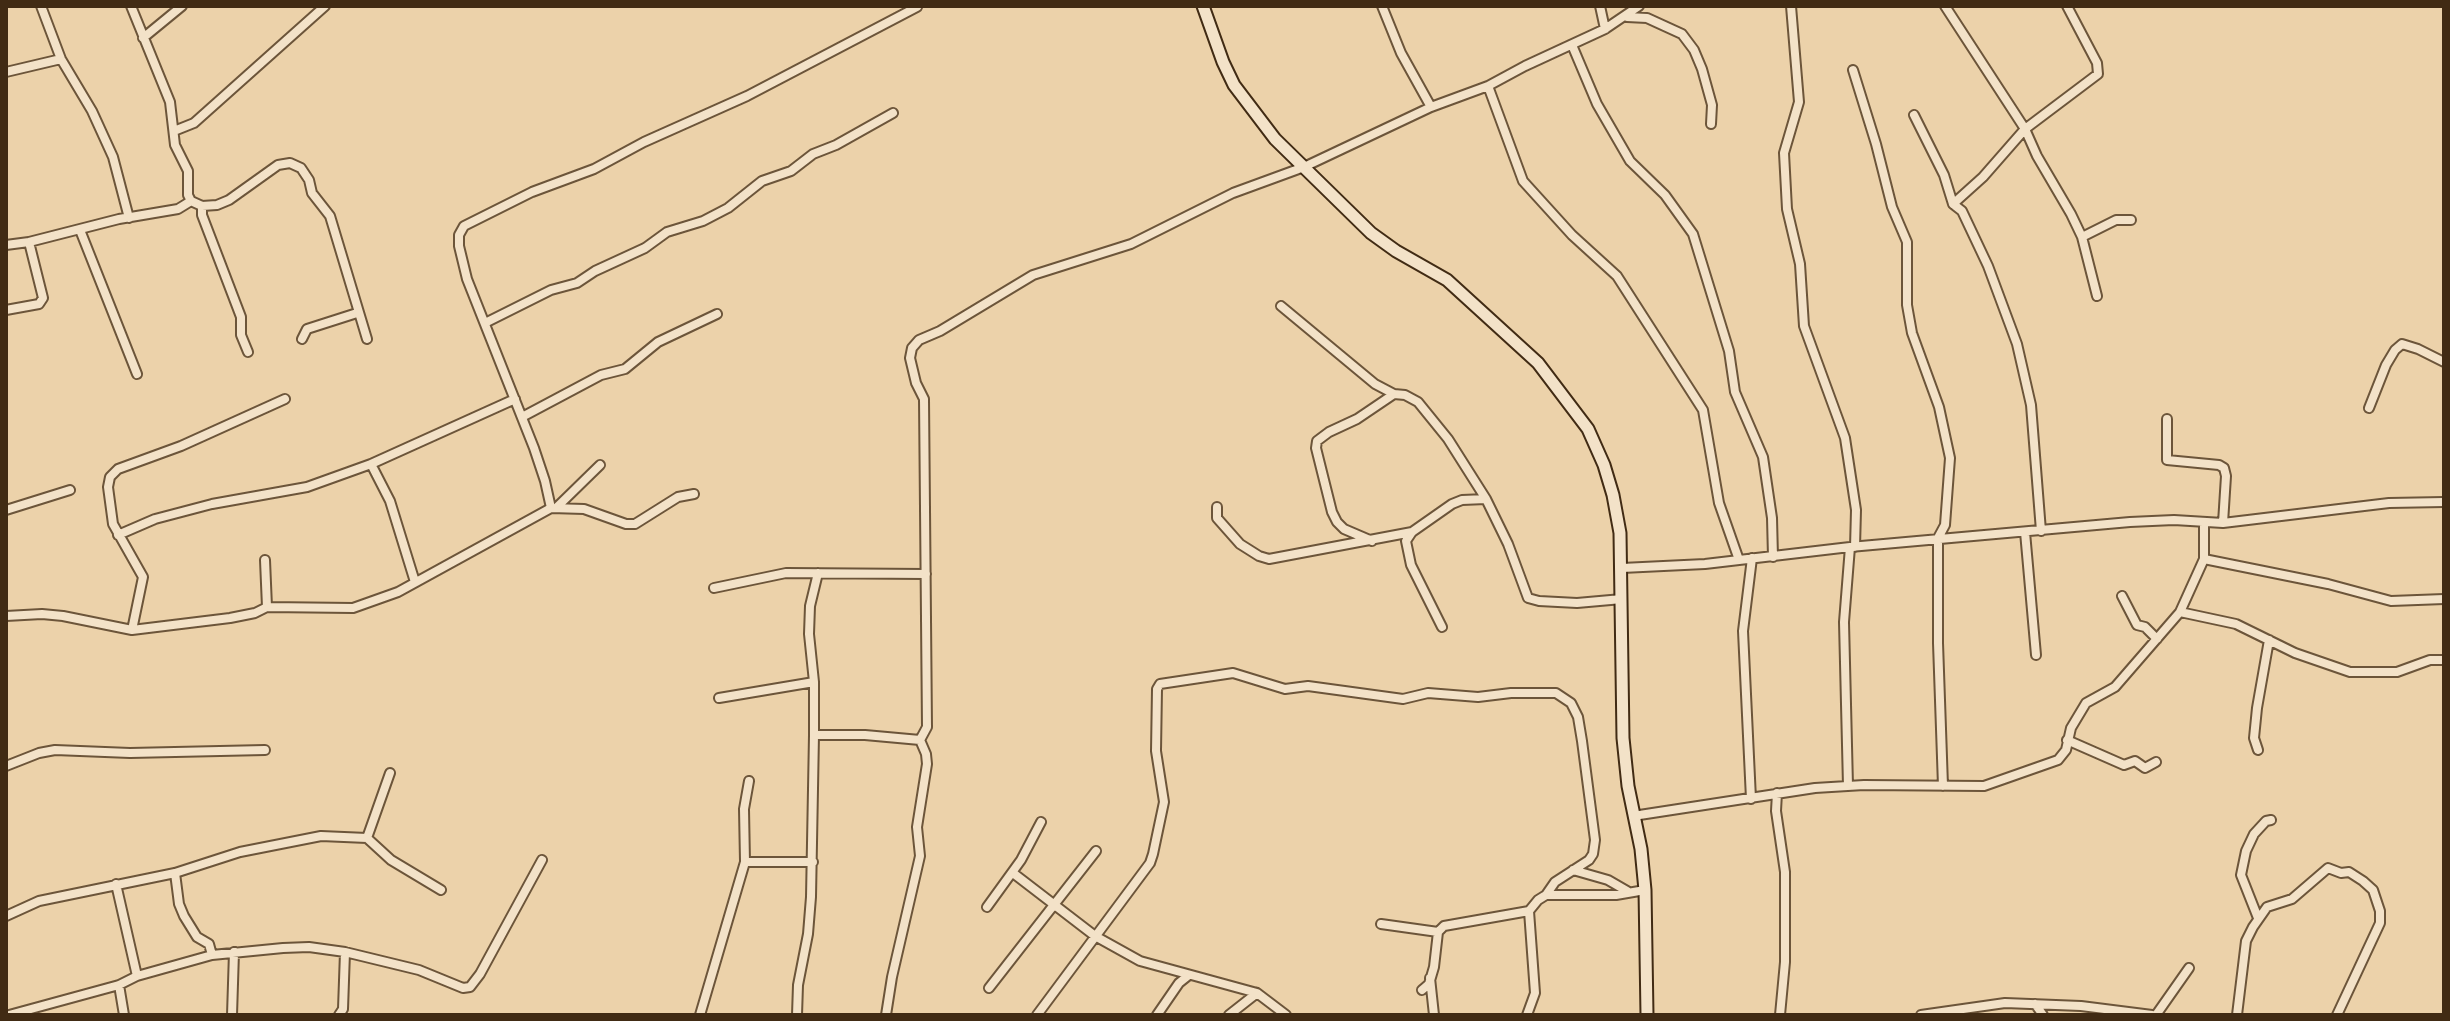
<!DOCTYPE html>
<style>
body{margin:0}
#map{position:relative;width:2450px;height:1021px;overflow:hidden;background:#ecd2aa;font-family:"Sorts Mill Goudy",serif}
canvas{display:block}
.frame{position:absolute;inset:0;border:8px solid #412b14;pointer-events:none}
</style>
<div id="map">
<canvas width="2450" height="1021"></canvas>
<div class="frame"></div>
</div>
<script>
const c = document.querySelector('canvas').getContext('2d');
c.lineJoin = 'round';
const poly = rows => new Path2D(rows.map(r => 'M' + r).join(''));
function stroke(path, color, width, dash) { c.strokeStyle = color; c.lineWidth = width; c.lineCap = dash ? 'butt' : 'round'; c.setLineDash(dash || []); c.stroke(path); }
const street = poly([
 [41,6,61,59,92,111,113,157,129,218],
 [1382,6,1401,53,1431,107],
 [1600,6,1605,29],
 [1791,6,1799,102,1784,153,1787,209,1800,264,1804,326,1845,438,1856,510,1855,547],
 [1945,6,2025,129,2037,156,2071,214,2082,237,2097,296],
 [1627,17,1647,18,1682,34,1694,50,1702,69,1712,105,1711,124],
 [143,38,182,6],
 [1572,45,1597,104,1630,161,1665,195,1693,234,1729,351,1735,392,1763,457,1772,518,1773,557],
 [1853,70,1876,144,1892,207,1907,242,1907,305,1912,333,1939,407,1950,458,1945,525,1938,538,1938,643,1943,786],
 [6,72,61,59],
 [1488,86,1523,181,1572,235,1617,276,1703,410,1719,503,1739,560],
 [1914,115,1944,175,1953,204,1962,211,1988,266,2017,344,2031,405,2041,531],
 [174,131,194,123,325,6],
 [191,201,202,206,217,205,229,200,278,165,290,163,301,168,309,180,312,193,330,216,367,339],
 [1953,204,1983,177,2025,129,2098,74,2097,63,2067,6],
 [202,206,202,215,241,317,241,335,248,352],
 [80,230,137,374],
 [2082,237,2116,220,2131,220],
 [6,245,29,242],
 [1281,306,1375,384,1394,394,1405,395,1418,402,1448,439,1486,499,1508,544,1528,598,1539,601,1577,603,1622,599],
 [6,310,39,304,43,298,29,242,119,219,178,209,191,201,188,195,188,171,175,145,170,102,131,6],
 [485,323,551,290,577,283,595,271,645,248,667,232,703,221,728,208,762,181,791,171,813,154,836,145,893,113],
 [302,339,307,329,357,313],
 [2369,408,2386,365,2395,350,2402,344,2418,349,2444,362],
 [522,417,601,375,625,369,658,342,717,314],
 [2167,419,2167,460,2219,465,2224,468,2226,476,2223,523],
 [371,464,515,399],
 [557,507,600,465],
 [1217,507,1217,518,1240,544,1259,556,1269,559,1412,532],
 [551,508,545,481,534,448,467,279,459,246,459,235,464,226,532,192,594,169,644,142,747,96,917,7],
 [6,510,70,490],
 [2025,532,2036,655],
 [118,535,155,519,212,504,307,487,371,464,390,501,415,582],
 [1372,541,1344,529,1337,522,1332,512,1316,448,1317,441,1329,432,1357,419,1394,394],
 [2204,559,2328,584,2391,601,2444,599],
 [265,560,267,607],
 [1622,568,1705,564,1850,547,2130,522,2174,520,2223,523,2389,503,2444,502],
 [714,588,786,573,926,574],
 [2122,596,2137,625,2145,627,2157,639],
 [2180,612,2236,624,2295,653,2350,672,2397,672,2430,660,2444,660],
 [6,616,42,614,63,616,132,630,230,618,255,613,267,607,353,608,398,592,551,508,584,509,626,524,635,524,678,497,694,494],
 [1442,627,1411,565,1406,541,1412,532,1452,504,1462,500,1486,499],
 [132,630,143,577,113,524,108,487,110,477,118,469,181,446,285,399],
 [719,698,814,682],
 [814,735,814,682,809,634,810,606,818,573],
 [2067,740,2124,765,2135,761,2145,768,2156,762],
 [2258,750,2254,738,2257,708,2269,640],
 [6,766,39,753,55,750,130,753,265,750],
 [1848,786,1844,622,1850,547],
 [1777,793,1776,811,1785,872,1785,962,1780,1015],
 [1751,799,1743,631,1752,558],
 [1633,816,1815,788,1864,785,1984,786,2058,760,2066,750,2071,728,2086,703,2115,687,2180,612,2204,559,2204,522],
 [367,838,390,773],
 [745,862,813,862],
 [1573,870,1608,880,1627,891],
 [175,873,179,904,184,916,197,937,209,944,212,955],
 [1013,873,1095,936,1140,961,1257,993],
 [116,884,137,976],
 [1546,895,1616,895,1645,890],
 [987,907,1021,860,1041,822],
 [6,916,39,901,175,873,240,852,321,836,367,838,391,860,441,890],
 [2258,918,2241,875,2246,851,2254,834,2266,821,2271,820],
 [1381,924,1438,932],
 [1430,978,1434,1015],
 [119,985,124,1015],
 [989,988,1096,851],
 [2035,1004,2043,1015],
 [9,1015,119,985,137,976,212,955,283,948,309,947,345,952,419,970,463,988,470,987,480,974,542,860],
 [232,1015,234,952],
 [339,1015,343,1009,345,952],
 [700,1015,745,862,744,809,749,781],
 [797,1015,798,985,808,934,811,897,814,735,865,735,920,740,927,727,924,399,916,383,910,358,912,348,919,340,940,331,1033,275,1131,244,1233,193,1304,167,1431,107,1488,86,1525,66,1605,29,1639,6],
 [886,1015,892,977,920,856,917,827,927,764,926,754,920,740],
 [1037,1015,1150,863,1153,854,1164,802,1156,751,1157,689,1160,684,1233,673,1285,689,1308,686,1403,699,1428,693,1478,697,1511,693,1556,693,1571,703,1578,717,1582,741,1595,840,1593,854,1589,860,1555,882,1546,895,1538,900,1529,911,1444,926,1438,932,1434,967,1429,984,1422,990],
 [1157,1015,1179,983,1189,975],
 [1229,1015,1257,993,1286,1015],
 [1527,1015,1535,993,1529,911],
 [1921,1015,2005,1003,2081,1006,2152,1015],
 [2156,1015,2189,968],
 [2237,1015,2246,941,2253,927,2267,907,2292,899,2328,868,2341,873,2349,872,2363,881,2373,890,2380,911,2380,923,2337,1015]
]);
const secondary = poly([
 [1203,6,1223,62,1234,85,1275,139,1371,233,1396,251,1447,280,1538,363,1588,429,1604,465,1613,495,1620,533,1623,738,1628,786,1641,849,1645,890,1647,1015]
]);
stroke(street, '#6c553a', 12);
stroke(secondary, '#412b14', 15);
stroke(street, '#f3e2c8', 8);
stroke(secondary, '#f3e2c8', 11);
</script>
